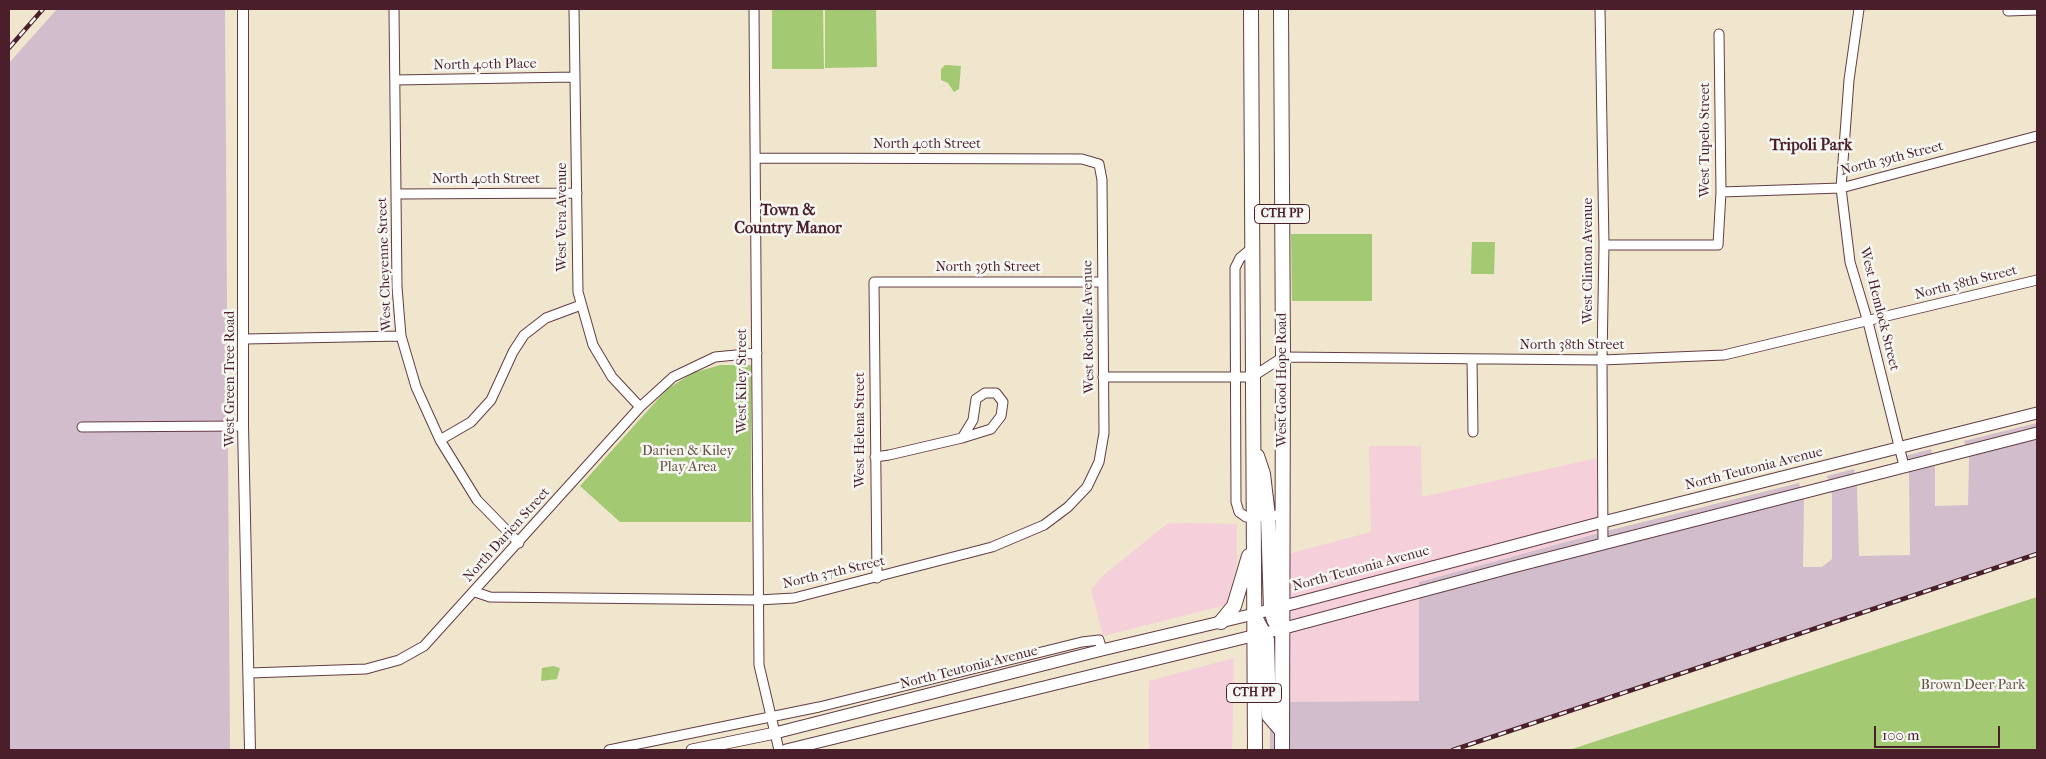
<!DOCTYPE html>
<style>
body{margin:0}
#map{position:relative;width:2046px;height:759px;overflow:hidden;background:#efe6cd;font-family:"IM FELL French Canon",serif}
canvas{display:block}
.frame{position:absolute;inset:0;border:10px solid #4a1f2b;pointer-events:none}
.scale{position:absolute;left:1874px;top:726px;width:126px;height:22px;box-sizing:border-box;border:2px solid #4a1f2b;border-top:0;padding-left:6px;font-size:15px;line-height:18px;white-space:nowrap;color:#4a1f2b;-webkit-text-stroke:4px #f6f6f2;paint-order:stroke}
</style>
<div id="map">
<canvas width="2046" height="759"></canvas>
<div class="frame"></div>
<div class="scale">100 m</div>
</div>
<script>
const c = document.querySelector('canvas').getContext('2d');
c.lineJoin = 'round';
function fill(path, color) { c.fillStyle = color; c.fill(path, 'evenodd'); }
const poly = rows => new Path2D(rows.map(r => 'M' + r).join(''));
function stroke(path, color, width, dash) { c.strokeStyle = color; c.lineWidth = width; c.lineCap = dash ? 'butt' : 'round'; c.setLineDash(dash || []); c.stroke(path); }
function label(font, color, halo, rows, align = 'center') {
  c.font = font + ' "IM FELL French Canon",serif'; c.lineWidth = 5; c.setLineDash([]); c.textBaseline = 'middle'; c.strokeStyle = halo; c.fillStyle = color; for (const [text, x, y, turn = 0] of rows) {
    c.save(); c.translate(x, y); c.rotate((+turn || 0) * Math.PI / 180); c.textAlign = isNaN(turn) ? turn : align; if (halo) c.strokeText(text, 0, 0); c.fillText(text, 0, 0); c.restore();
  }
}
const built = poly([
 [1369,446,1421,446,1422,497,1602,457,1603,532,1419,582,1419,701,1270,702,1269,559,1371,532],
 [1186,523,1237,524,1237,563,1226,605,1103,636,1091,589,1106,573,1167,524],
 [1234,658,1232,750,1149,750,1149,681]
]);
const industrial = poly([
 [57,9,225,9,230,750,9,750,9,63],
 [2037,423,2037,554,1453,750,1270,750,1270,702,1419,701,1419,582,1603,532,1799,483,1804,501,1803,567,1822,567,1832,559,1832,494,1827,476,1854,469,1857,488,1859,556,1910,555,1909,474,1905,456,1931,449,1935,467,1935,506,1968,505,1969,458,1964,441]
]);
const green = poly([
 [772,9,823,9,824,69,772,69],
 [825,9,876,9,877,67,825,68],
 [945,65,961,66,959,89,954,92,948,83,941,80,941,69],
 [1291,234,1372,234,1372,301,1292,301],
 [1472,242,1495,242,1494,274,1471,274],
 [720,365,751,365,751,522,620,522,580,486,667,389,693,373],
 [2037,597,2037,750,1569,750],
 [553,666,560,668,557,679,541,681,542,668]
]);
const minor = poly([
 [394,9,397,287,401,336,416,387,440,440,477,500,519,543],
 [574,9,578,292,593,345,612,377,640,407],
 [754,9,759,665,779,750],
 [1600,9,1604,245,1602,360,1603,544],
 [1859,9,1849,80,1841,188,1850,262,1868,322,1904,466],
 [2008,11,2037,10],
 [395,80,575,77],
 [1721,192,1841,188,2037,136],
 [396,194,577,193],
 [1604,245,1718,245,1721,192,1719,34],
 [1252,248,1240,258,1235,268,1236,502,1239,512,1246,517,1282,515],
 [245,339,401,336],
 [1472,359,1473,432],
 [1103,377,1252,377,1283,357,1602,360,1724,355,2037,280],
 [82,427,243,426],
 [440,440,471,422,491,400,513,352,524,335,546,318,581,305],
 [875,457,889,455,962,438,991,429,1001,416,1003,402,996,393,985,393,976,399,973,420,962,438],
 [877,578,874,282,1101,282],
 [475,592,490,597,758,600,794,598,992,547,1044,525,1068,507,1087,487,1099,462,1104,433,1102,180,1099,164,1082,159,755,158],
 [250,673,366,669,399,660,424,646,640,407,673,377,715,357,757,353],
 [609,750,819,707,1082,642,1099,640,1102,650]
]);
const tertiary = poly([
 [243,9,243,426,250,750]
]);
const secondary = poly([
 [692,750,775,733,1102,650,1254,614,1603,522,2037,413],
 [786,750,1281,629,1513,567,2037,433]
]);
const primary = poly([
 [1251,9,1255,750],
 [1281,9,1283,357,1282,750],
 [1257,456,1263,474,1268,516,1271,609,1274,620,1280,628],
 [1254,615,1267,640,1269,716,1282,731],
 [1221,622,1234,606,1249,556]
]);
const rail = poly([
 [9,48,43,9],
 [1453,750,2037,554]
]);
const shields = [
 [1282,214,55],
 [1254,693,55]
];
const shieldNames = [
 ["CTH PP",1282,214],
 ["CTH PP",1254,693]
];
const streetNames = [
 ["North 40th Place",485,65,-1],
 ["West Tupelo Street",1706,140,-90],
 ["North 40th Street",927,145],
 ["North 39th Street",1892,159,-14],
 ["North 40th Street",486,180],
 ["West Vera Avenue",563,217,-90],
 ["West Clinton Avenue",1589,261,-90],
 ["West Cheyenne Street",385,264,-92],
 ["North 39th Street",988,268],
 ["North 38th Street",1966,283,-14],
 ["West Hemlock Street",1879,309,76],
 ["West Rochelle Avenue",1089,327,-91],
 ["North 38th Street",1572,346],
 ["West Green Tree Road",231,379,-90],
 ["West Good Hope Road",1283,380,-90],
 ["West Kiley Street",743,381,-90],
 ["West Helena Street",861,430,-90],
 ["North Teutonia Avenue",1754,469,-14],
 ["North Darien Street",507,535,-48],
 ["North Teutonia Avenue",1361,569,-15],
 ["North 37th Street",834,573,-13],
 ["North Teutonia Avenue",969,668,-14]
];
const parkNames = [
 ["Darien & Kiley",688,452],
 ["Play Area",688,468],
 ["Brown Deer Park",1973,686]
];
const quarterNames = [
 ["Tripoli Park",1811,146],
 ["Town &",788,211],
 ["Country Manor",788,229]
];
fill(built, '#f5cfd9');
fill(industrial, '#d1bdcb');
fill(green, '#a4c973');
stroke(minor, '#633d43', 11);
stroke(tertiary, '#633d43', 12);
stroke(secondary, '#633d43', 13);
stroke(primary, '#633d43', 16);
stroke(minor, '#fff', 9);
stroke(tertiary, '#fff', 10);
stroke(secondary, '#fff', 11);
stroke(primary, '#fff', 14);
stroke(rail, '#4a1f2b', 4.5);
stroke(rail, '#f6f6f2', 2.5, [8]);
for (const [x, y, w] of shields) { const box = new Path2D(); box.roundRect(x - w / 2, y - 9.5, w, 19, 4); c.fillStyle = '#f6f6f2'; c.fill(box); stroke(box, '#4a1f2b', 1); }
label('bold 12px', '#4a1f2b', null, shieldNames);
label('14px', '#4a1f2b', '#f6f6f2', streetNames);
label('14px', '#655241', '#f6f6f2', parkNames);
label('bold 16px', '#4a1f2b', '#f6f6f2', quarterNames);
</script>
